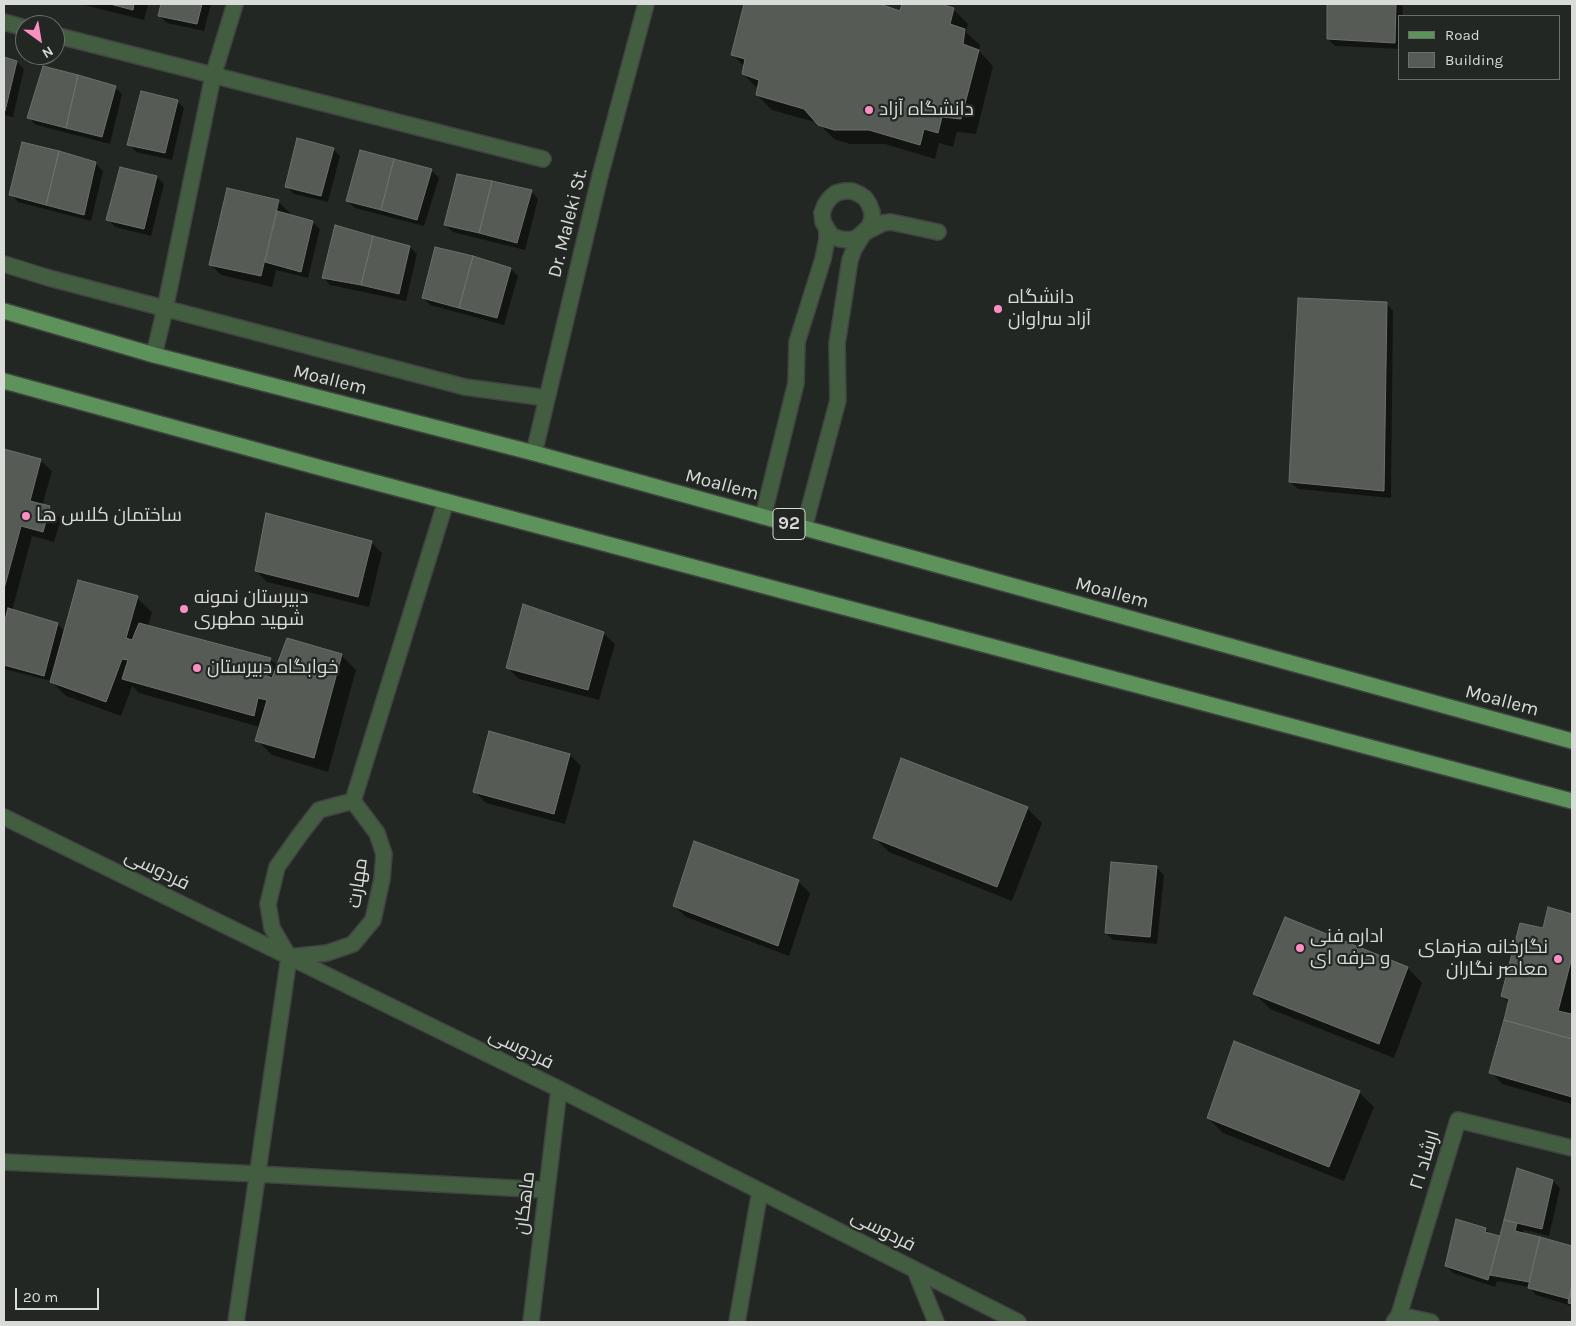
<!DOCTYPE html>
<meta charset="utf-8">
<style>
body{margin:0}
#map{position:relative;width:1576px;height:1326px;overflow:hidden;background:#232723;font-family:Karla,sans-serif}
canvas{display:block}
.frame{position:absolute;inset:0;border:5px solid #d8dbd8;pointer-events:none}
.legend{position:absolute;left:1398px;top:15px;width:162px;height:65px;box-sizing:border-box;background:#232723;border:1px solid #6b6f6b;margin:0;padding:6px 9px;list-style:none;font-size:15px;color:#d8dbd8}
.legend li{display:flex;align-items:center;gap:10px;height:25px}
.legend b{width:25px;border:1px solid #6b6f6b}
.north{position:absolute;left:15px;top:15px;width:50px;height:50px;box-sizing:border-box;background:#232723;border:1px solid #6b6f6b;border-radius:50%;rotate:148deg;font-size:14px;font-weight:700;line-height:20px;text-align:center;color:#d8dbd8}
.north::after{content:'';display:block;margin:auto;width:18px;height:22px;background:#fb8fc4;clip-path:polygon(50% 0,100% 100%,50% 72%,0 100%)}
.scale{position:absolute;left:15px;top:1288px;width:84px;height:22px;box-sizing:border-box;border:2px solid #d8dbd8;border-top:0;padding-left:6px;font-size:15px;line-height:18px;white-space:nowrap;color:#d8dbd8;-webkit-text-stroke:4px #232723;paint-order:stroke}
</style>
<div id="map">
<canvas width="1576" height="1326"></canvas>
<div class="frame"></div>
<ul class="legend">
<li><b style="height:6px;background:#5d925a"></b>Road</li>
<li><b style="height:14px;background:#565b56"></b>Building</li>
</ul>
<div class="north">N</div>
<div class="scale">20 m</div>
</div>
<script>
const c = document.querySelector('canvas').getContext('2d');
c.lineJoin = 'round';
function fill(path, color) { c.fillStyle = color; c.fill(path, 'evenodd'); }
const poly = rows => new Path2D(rows.map(r => 'M' + r).join(''));
function stroke(path, color, width, dash) { c.strokeStyle = color; c.lineWidth = width; c.lineCap = dash ? 'butt' : 'round'; c.setLineDash(dash || []); c.stroke(path); }
function label(font, color, halo, rows, align = 'center') {
  c.font = font + ' Karla,Cairo,sans-serif'; c.lineWidth = 4.5; c.setLineDash([]); c.textBaseline = 'middle'; c.strokeStyle = halo; c.fillStyle = color; for (const [text, x, y, turn = 0] of rows) {
    c.save(); c.translate(x, y); c.rotate((+turn || 0) * Math.PI / 180); c.textAlign = isNaN(turn) ? turn : align; if (halo) c.strokeText(text, 0, 0); c.fillText(text, 0, 0); c.restore();
  }
}
const shadow = poly([
 [80,4,148,4,144,20],
 [162,4,211,4,204,31,167,23,159,15],
 [745,4,876,4,901,12,904,4,936,4,953,9,968,24,966,32,980,45,979,51,993,66,976,134,957,132,953,147,939,143,935,159,885,144,850,144,834,139,818,123,772,110,757,95,758,89,743,74,745,67,732,54],
 [1328,4,1399,4,1403,7,1402,16,1400,16,1400,49,1335,46,1328,39],
 [4,58,17,62,24,69,13,117,4,115],
 [115,87,122,94,110,144,36,125,29,118],
 [177,101,184,108,172,160,136,152,129,144],
 [333,149,340,156,328,202,294,194,286,186],
 [95,163,103,171,91,221,18,202,11,194],
 [431,170,439,178,424,226,355,208,347,201],
 [157,177,164,184,151,236,115,227,108,219],
 [531,191,538,199,525,250,453,232,445,225],
 [278,201,290,213,289,216,312,222,320,229,308,278,276,270,272,287,221,275,210,264],
 [336,227,410,247,417,254,406,301,330,285,323,277],
 [511,269,518,276,504,325,430,305,423,298],
 [1386,303,1393,311,1391,498,1298,489,1290,482],
 [4,450,40,460,52,471,42,506,49,508,61,519,54,542,32,536,12,611,58,624,65,632,137,598,152,612,148,626,270,659,278,667,341,655,356,670,328,772,272,755,257,740,260,727,139,693,132,686,121,716,66,696,51,681,4,669,4,628,5,623,4,622],
 [371,542,382,553,369,607,267,582,256,571],
 [603,633,615,644,599,700,519,679,507,667],
 [570,755,581,766,565,824,486,803,475,792],
 [1027,808,1042,823,1012,901,889,852,874,837],
 [1156,867,1164,875,1157,944,1113,940,1106,933],
 [798,881,810,893,789,956,686,917,674,906],
 [1549,909,1572,916,1572,1104,1502,1084,1491,1072,1509,1003,1502,996,1543,930],
 [1286,919,1408,968,1422,983,1394,1058,1270,1009,1255,994],
 [1359,1092,1374,1107,1344,1181,1223,1133,1208,1118],
 [1553,1181,1560,1188,1549,1236,1524,1230,1523,1234,1572,1247,1572,1306,1536,1295,1529,1287,1497,1281,1495,1287,1453,1273,1446,1266,1485,1229,1492,1235,1501,1238]
]);
const building = poly([
 [110,4,134,4,133,10,110,4],
 [161,4,202,4,197,24,158,16,161,4],
 [744,4,880,4,900,11,902,4,940,4,954,8,950,24,965,29,963,44,979,50,961,119,942,117,938,133,924,129,920,145,869,130,834,130,818,125,804,109,756,95,759,80,742,74,745,59,731,55,744,4],
 [1327,4,1396,4,1395,43,1327,39,1327,4],
 [4,57,17,61,5,111,4,110,4,57],
 [43,66,78,75,66,128,27,118,43,66],
 [78,75,116,86,102,137,66,128,78,75],
 [141,91,178,100,165,153,127,145,141,91],
 [297,138,334,148,321,196,285,187,297,138],
 [22,142,59,151,46,205,9,195,22,142],
 [360,150,394,159,381,210,346,201,360,150],
 [59,151,96,162,84,215,46,205,59,151],
 [394,159,432,169,417,220,381,210,394,159],
 [120,167,157,176,144,229,106,220,120,167],
 [457,174,492,181,479,233,444,225,457,174],
 [492,181,532,190,517,243,479,233,492,181],
 [227,188,279,200,261,276,209,265,227,188],
 [277,211,313,221,301,272,265,262,277,211],
 [335,225,373,236,361,285,322,278,335,225],
 [373,236,410,246,399,294,361,285,373,236],
 [435,247,473,256,459,308,422,298,435,247],
 [473,256,511,268,497,318,459,308,473,256],
 [1298,298,1387,302,1384,491,1289,482,1298,298],
 [4,449,41,459,30,501,50,506,43,532,21,526,4,589,4,449],
 [266,513,372,541,358,597,255,571,266,513],
 [78,580,138,596,126,638,132,640,139,623,271,658,265,675,272,678,287,638,342,654,314,758,255,741,267,700,258,698,254,716,122,679,128,660,122,659,106,702,50,682,78,580],
 [523,604,604,632,588,690,506,668,523,604],
 [8,608,58,623,44,676,4,665,4,624,8,608],
 [489,731,570,754,554,814,473,792,489,731],
 [901,758,1028,807,997,887,873,838,901,758],
 [694,841,799,880,778,946,673,906,694,841],
 [1111,862,1157,866,1150,937,1105,933,1111,862],
 [1548,907,1572,914,1572,957,1558,1011,1572,1014,1572,1039,1504,1020,1509,999,1501,996,1520,923,1543,928,1548,907],
 [1285,917,1408,967,1379,1044,1253,994,1285,917],
 [1504,1020,1572,1039,1572,1097,1489,1073,1504,1020],
 [1234,1041,1360,1091,1329,1167,1207,1118,1234,1041],
 [1517,1168,1553,1180,1542,1229,1504,1220,1517,1168],
 [1456,1219,1486,1228,1485,1232,1500,1236,1488,1280,1445,1266,1456,1219],
 [1504,1220,1517,1223,1515,1231,1540,1237,1529,1282,1490,1275,1504,1220],
 [1540,1237,1572,1246,1572,1285,1569,1299,1528,1288,1540,1237],
 [1572,1285,1572,1304,1568,1303,1572,1285]
]);
const minor = poly([
 [4,22,25,28],
 [55,35,543,159],
 [4,264,49,278,465,387,547,398],
 [154,355,165,309,213,76,235,4],
 [534,453,600,176,646,4],
 [763,517,796,383,797,342,823,259,827,239,827,229,823,222,822,213,825,205,830,198,836,193,844,191,852,191,859,194,865,198,869,204,872,212,872,219,869,227,857,238,849,240,840,239,832,236,827,229],
 [804,528,838,400,837,344,850,260,854,249,864,233,883,223,891,222,938,232],
 [353,801,446,501],
 [4,817,559,1089,1018,1322],
 [289,957,327,953,353,944,373,920,382,879,384,854,377,833,353,801],
 [289,957,272,928,268,904,277,867,299,836,319,810,353,801],
 [4,1162,258,1174,547,1190],
 [915,1270,936,1322],
 [1399,1315,1431,1322],
 [236,1322,289,957],
 [531,1322,559,1089],
 [737,1322,760,1191],
 [1394,1322,1399,1315,1458,1120,1572,1148]
]);
const major = poly([
 [4,311,154,355,534,453,1572,741],
 [4,381,325,469,1572,801]
]);
const markers = [
 [869,110,5,"#fb8fc4"],
 [998,309,5,"#fb8fc4"],
 [26,516,5,"#fb8fc4"],
 [184,609,5,"#fb8fc4"],
 [197,668,5,"#fb8fc4"],
 [1300,948,5,"#fb8fc4"],
 [1558,959,5,"#fb8fc4"]
];
const shields = [
 [789,524,32]
];
const shieldNames = [
 ["92",789,524]
];
const poiNames = [
 ["دانشگاه آزاد",879,110],
 ["دانشگاه",1008,298],
 ["آزاد سراوان",1008,320],
 ["ساختمان کلاس ها",36,516],
 ["دبیرستان نمونه",194,598],
 ["شهید مطهری",194,620],
 ["خوابگاه دبیرستان",207,668],
 ["اداره فنی",1310,937],
 ["و حرفه ای",1310,959],
 ["نگارخانه هنرهای",1548,948,"right"],
 ["معاصر نگاران",1548,970,"right"]
];
const streetNames = [
 ["Dr. Maleki St.",568,223,-76],
 ["Moallem",330,380,14],
 ["Moallem",722,485,15],
 ["Moallem",1112,593,15],
 ["Moallem",1502,701,15],
 ["فردوسی",157,870,26],
 ["مهارت",358,883,-82],
 ["فردوسی",521,1049,26],
 ["ارشاد ۲۱",1425,1160,-73],
 ["ماهکان",525,1203,-83],
 ["فردوسی",883,1231,27]
];
fill(shadow, '#0007');
fill(building, '#565b56');
stroke(building, '#6b706a', 1);
stroke(minor, '#404440', 18);
stroke(major, '#404440', 18);
stroke(minor, '#435d41', 15);
stroke(major, '#5d925a', 15);
for (const [x, y, r, color] of markers) { const dot = new Path2D(); dot.arc(x, y, r, 0, 2 * Math.PI); c.fillStyle = color; c.fill(dot); stroke(dot, '#232723', 2); }
for (const [x, y, w] of shields) { const box = new Path2D(); box.roundRect(x - w / 2, y - 15.5, w, 31, 4); c.fillStyle = '#232723'; c.fill(box); stroke(box, '#d8dbd8', 1); }
label('bold 18px', '#d8dbd8', null, shieldNames);
label('19px', '#d8dbd8', '#232723', poiNames, 'left');
label('19px', '#d8dbd8', '#232723', streetNames);
</script>
